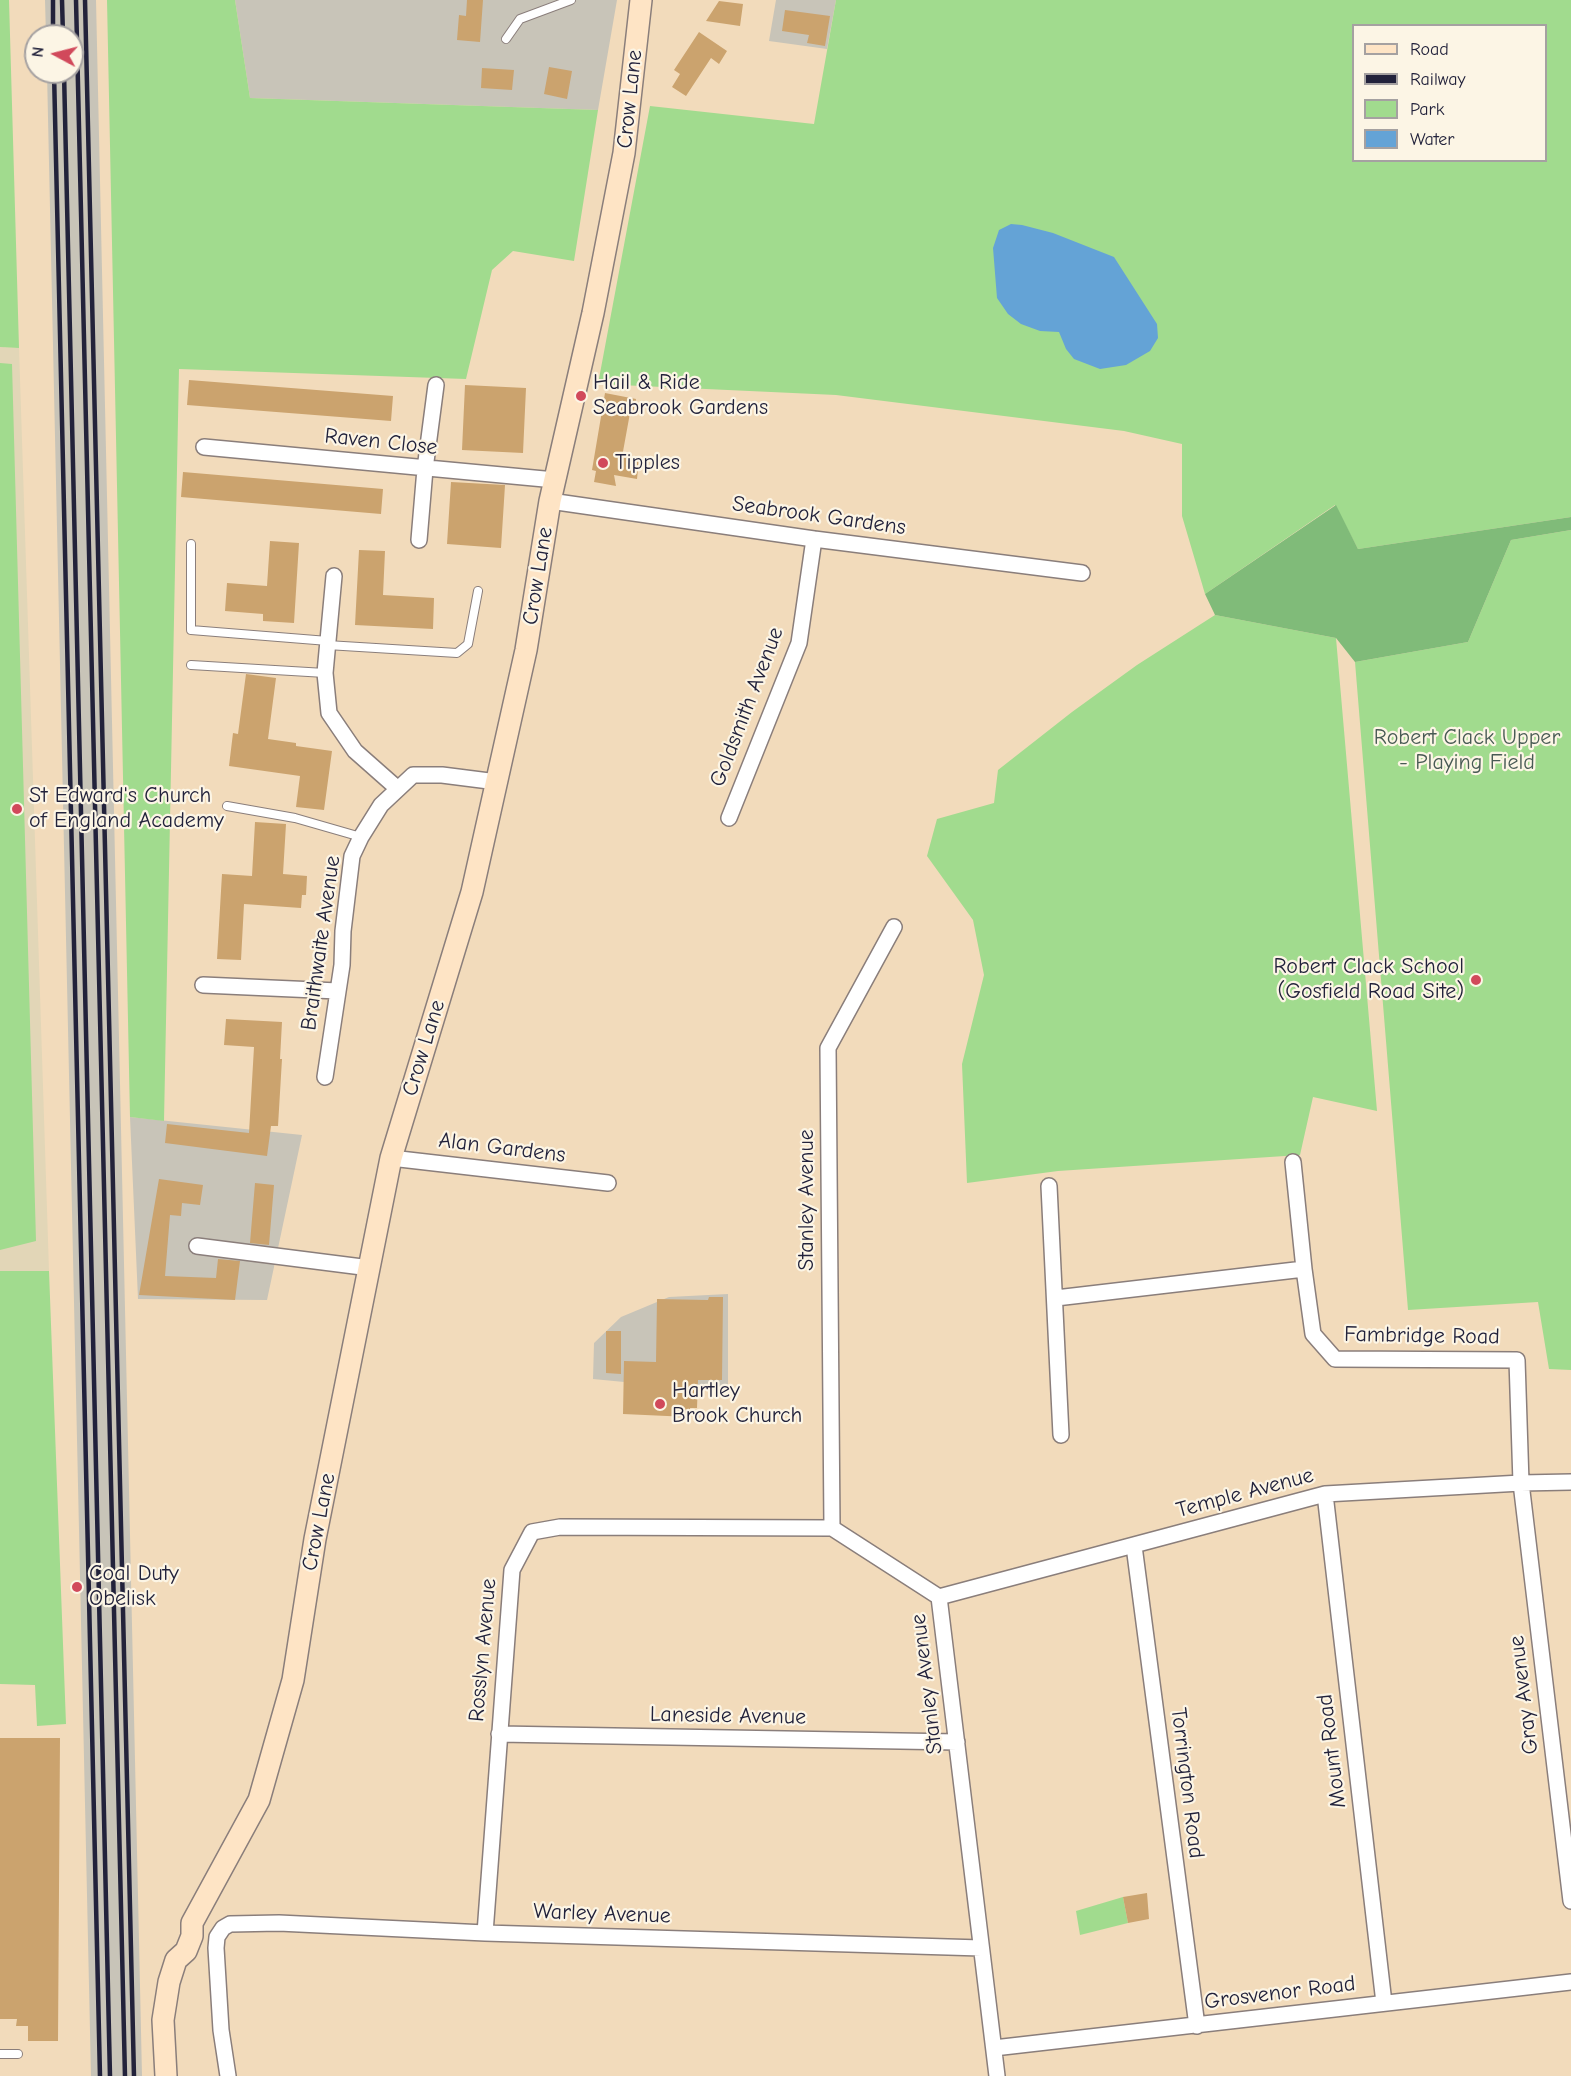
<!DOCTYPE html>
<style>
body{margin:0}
#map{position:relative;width:1571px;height:2076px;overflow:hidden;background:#f2dbbb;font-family:"Comic Neue",sans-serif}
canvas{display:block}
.legend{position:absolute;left:1352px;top:24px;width:195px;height:138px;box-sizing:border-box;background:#fcf5e5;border:2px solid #a5a1a1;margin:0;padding:8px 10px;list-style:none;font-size:18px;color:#22223b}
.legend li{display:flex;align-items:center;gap:12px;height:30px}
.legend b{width:30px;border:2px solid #a5a1a1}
.north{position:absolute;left:24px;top:24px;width:60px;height:60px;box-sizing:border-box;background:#fcf5e5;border:2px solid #a5a1a1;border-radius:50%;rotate:277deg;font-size:16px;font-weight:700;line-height:24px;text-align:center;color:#22223b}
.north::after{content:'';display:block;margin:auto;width:21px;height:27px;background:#d1495b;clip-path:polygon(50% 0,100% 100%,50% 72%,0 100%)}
</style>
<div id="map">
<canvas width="1571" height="2076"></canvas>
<ul class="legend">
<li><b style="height:8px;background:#fee4c5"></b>Road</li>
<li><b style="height:8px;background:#22223b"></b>Railway</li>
<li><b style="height:16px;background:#a1db8e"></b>Park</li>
<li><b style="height:16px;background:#64a3d6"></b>Water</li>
</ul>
<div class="north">N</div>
</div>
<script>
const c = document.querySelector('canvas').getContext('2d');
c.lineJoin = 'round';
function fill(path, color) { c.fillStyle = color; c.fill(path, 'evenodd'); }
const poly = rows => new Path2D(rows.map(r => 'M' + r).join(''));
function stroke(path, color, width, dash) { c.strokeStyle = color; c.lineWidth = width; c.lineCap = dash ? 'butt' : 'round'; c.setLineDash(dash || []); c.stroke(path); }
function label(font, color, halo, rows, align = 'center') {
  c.font = font + ' "Comic Neue",sans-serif'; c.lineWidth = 4.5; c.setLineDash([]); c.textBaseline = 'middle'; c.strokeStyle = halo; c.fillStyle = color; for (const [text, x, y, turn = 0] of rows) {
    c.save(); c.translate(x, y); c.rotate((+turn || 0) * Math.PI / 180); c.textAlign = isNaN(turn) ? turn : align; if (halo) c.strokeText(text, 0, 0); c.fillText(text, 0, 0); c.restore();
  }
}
const built = poly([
 [0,347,19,348,49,1271,0,1271]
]);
const industrial = poly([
 [45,0,96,0,142,2076,91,2076,47,72,72,72,72,36,46,36],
 [235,0,617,0,598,110,250,98],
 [776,0,836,0,827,49,769,41],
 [130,1117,302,1135,267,1300,138,1299],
 [728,1294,728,1392,593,1379,594,1343,621,1317,669,1297]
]);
const green = poly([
 [0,0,9,0,19,348,0,347],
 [107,0,235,0,250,98,598,110,574,261,513,251,492,270,466,379,179,369,164,1121,130,1117],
 [836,0,1571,0,1571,517,1358,549,1335,505,1205,594,1182,516,1182,444,1124,431,836,395,598,384,650,106,814,124],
 [1354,26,1546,26,1546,160,1354,160],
 [0,363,12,364,36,1241,0,1250],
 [1571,530,1571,1370,1549,1369,1538,1302,1408,1310,1355,662,1468,642,1511,540],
 [1215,615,1336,638,1377,1111,1313,1097,1300,1155,1058,1171,967,1183,962,1064,984,975,973,920,927,856,937,819,994,803,998,770,1072,712,1137,665],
 [0,1271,49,1271,66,1724,37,1726,35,1685,0,1684],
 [1123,1897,1128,1923,1080,1935,1076,1911]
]);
const forest = poly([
 [1336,505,1358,549,1571,517,1571,530,1511,540,1468,642,1355,662,1336,638,1215,615,1205,594]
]);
const water = poly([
 [1011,224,1022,225,1053,233,1114,257,1157,324,1158,338,1150,351,1126,365,1100,369,1074,359,1066,349,1059,332,1040,331,1021,324,1008,314,997,298,993,248,999,230]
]);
const building = poly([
 [467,0,483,0,480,42,457,40,459,15,466,16],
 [719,1,743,4,740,26,706,21],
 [785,10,830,16,825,46,807,43,809,35,782,31],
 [699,32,727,51,719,64,711,58,686,96,672,87,680,74,674,70],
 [549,67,572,71,567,99,544,94],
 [482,68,514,70,512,90,481,88],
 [189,380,393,396,391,421,187,405],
 [465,385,526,388,523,453,462,450],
 [605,393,636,399,633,413,630,413,622,457,639,459,637,479,614,475,616,486,594,482,596,471,592,470],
 [183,472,383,489,381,514,181,497],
 [451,482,505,485,501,548,447,544],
 [270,541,299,543,294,623,263,621,263,614,225,611,227,583,267,586],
 [359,550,385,551,383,595,434,598,433,629,355,625],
 [246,674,276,678,268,739,296,743,296,746,332,751,324,810,296,807,300,776,229,766,233,733,238,734],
 [255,822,286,824,283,874,307,876,306,895,302,895,301,908,244,904,241,960,217,959,222,874,252,876],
 [226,1019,282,1022,280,1059,282,1059,278,1126,271,1126,267,1156,165,1143,167,1124,249,1133,254,1047,224,1045],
 [159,1179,203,1185,200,1205,182,1203,181,1216,170,1215,165,1276,216,1278,218,1259,240,1261,235,1300,139,1295],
 [255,1183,274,1185,269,1245,250,1243],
 [709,1297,723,1297,722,1380,698,1380,697,1408,690,1408,689,1417,623,1414,624,1361,656,1362,657,1299,708,1300],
 [606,1331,621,1331,621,1374,606,1373],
 [0,1738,60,1738,58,2041,28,2041,28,2026,16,2026,17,2019,0,2019],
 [1147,1893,1149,1919,1128,1923,1123,1897]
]);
const lane = poly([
 [506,39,520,19,571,0],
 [191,544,191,630,328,641],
 [327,645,457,653,468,644,478,591],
 [191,665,325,673],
 [227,806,295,818,361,837],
 [0,2054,18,2054]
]);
const street = poly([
 [204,447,555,480],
 [550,501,814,539,1082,573],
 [419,540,425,469,436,385],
 [334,576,325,673,329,713,355,751,398,789],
 [729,818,799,643,814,539],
 [894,927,828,1048,832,1528,939,1597,997,2076],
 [203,985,338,991],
 [325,1077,342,965,343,931,352,856,361,837,381,805,413,775,442,775,497,782],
 [391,1158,608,1183],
 [1293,1162,1304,1269],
 [1049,1186,1061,1435],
 [197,1246,370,1268],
 [1056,1298,1304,1269,1313,1334,1335,1359,1517,1360,1521,1483,1571,1901],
 [1325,1494,1384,2003],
 [1134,1546,1197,2026],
 [939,1597,1325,1494,1521,1483,1571,1482],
 [499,1734,957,1742],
 [485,1933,512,1570,532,1532,560,1527,832,1528],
 [994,2048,1571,1982],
 [228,2076,221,2030,216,1948,217,1937,223,1928,230,1924,279,1923,485,1933,981,1948]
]);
const secondary = poly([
 [166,2076,163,2020,169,1982,176,1960,186,1951,192,1936,192,1923,259,1800,293,1680,315,1539,391,1158,472,892,526,650,550,501,593,313,624,153,641,0]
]);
const rail = poly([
 [53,0,53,36],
 [62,0,63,36],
 [76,0,125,2076],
 [85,0,134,2076],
 [54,72,100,2076],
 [64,72,110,2076]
]);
const markers = [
 [581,396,6,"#d1495b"],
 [603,463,6,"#d1495b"],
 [17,809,6,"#d1495b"],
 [1476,980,6,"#d1495b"],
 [660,1404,6,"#d1495b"],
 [77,1587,6,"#d1495b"]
];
const streetNames = [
 ["Crow Lane",630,99,-84],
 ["Raven Close",381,442,6],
 ["Seabrook Gardens",819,516,8],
 ["Crow Lane",538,576,-81],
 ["Goldsmith Avenue",747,707,-69],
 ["Braithwaite Avenue",321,943,-82],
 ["Crow Lane",424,1048,-73],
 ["Alan Gardens",502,1148,7],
 ["Stanley Avenue",807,1200,-90],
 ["Fambridge Road",1422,1336,1],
 ["Temple Avenue",1245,1493,-15],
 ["Crow Lane",319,1522,-79],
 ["Rosslyn Avenue",483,1650,-85],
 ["Stanley Avenue",927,1684,-97],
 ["Gray Avenue",1524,1695,-97],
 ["Laneside Avenue",728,1716,1],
 ["Mount Road",1332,1751,-97],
 ["Torrington Road",1187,1783,83],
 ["Warley Avenue",602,1914,2],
 ["Grosvenor Road",1280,1993,-7]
];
const poiNames = [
 ["Hail & Ride",593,383],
 ["Seabrook Gardens",593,408],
 ["Tipples",615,463],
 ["St Edward's Church",29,796],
 ["of England Academy",29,821],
 ["Robert Clack School",1464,967,"right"],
 ["(Gosfield Road Site)",1464,992,"right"],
 ["Hartley",672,1391],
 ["Brook Church",672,1416],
 ["Coal Duty",89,1574],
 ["Obelisk",89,1599]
];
const parkNames = [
 ["Robert Clack Upper",1467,738],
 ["- Playing Field",1467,763]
];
fill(built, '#e2d6b7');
fill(industrial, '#c8c4b8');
fill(green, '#a1db8e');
fill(forest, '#80bb79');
fill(water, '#64a3d6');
fill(building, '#cba36e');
stroke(lane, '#8a7e7b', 10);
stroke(street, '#8a7e7b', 18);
stroke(secondary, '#8a7e7b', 24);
stroke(lane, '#fff', 8);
stroke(street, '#fff', 15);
stroke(secondary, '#fee4c5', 21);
stroke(rail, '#22223b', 4.5);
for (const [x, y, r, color] of markers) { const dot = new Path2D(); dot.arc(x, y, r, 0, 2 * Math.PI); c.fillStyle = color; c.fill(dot); stroke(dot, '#fcf5e5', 2); }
label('22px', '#22223b', '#fcf5e5', streetNames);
label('22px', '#22223b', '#fcf5e5', poiNames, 'left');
label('22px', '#485a54', '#fcf5e5', parkNames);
</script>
